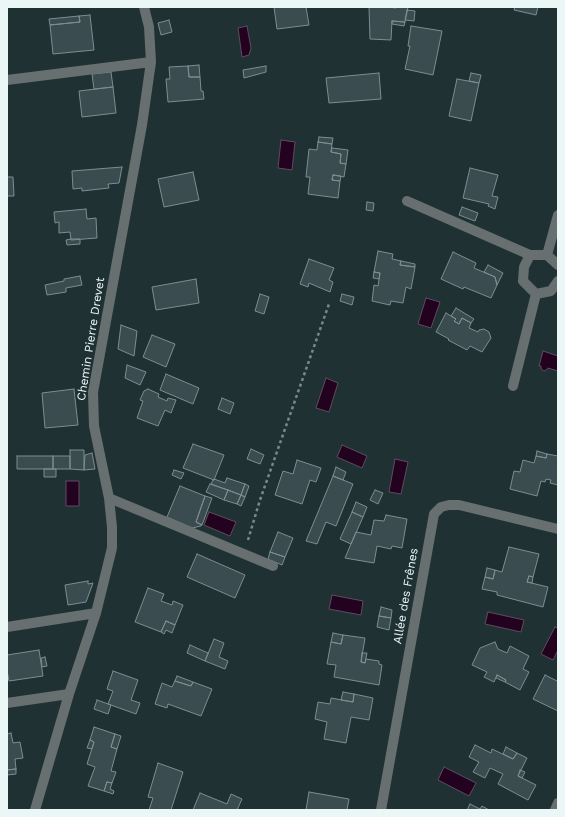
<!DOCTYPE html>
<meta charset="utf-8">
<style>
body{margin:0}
#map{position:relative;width:565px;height:817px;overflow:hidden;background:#203134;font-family:"Work Sans",sans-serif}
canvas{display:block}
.frame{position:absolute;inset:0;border:8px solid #ebf6f7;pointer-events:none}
</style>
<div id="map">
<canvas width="565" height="817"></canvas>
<div class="frame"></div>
</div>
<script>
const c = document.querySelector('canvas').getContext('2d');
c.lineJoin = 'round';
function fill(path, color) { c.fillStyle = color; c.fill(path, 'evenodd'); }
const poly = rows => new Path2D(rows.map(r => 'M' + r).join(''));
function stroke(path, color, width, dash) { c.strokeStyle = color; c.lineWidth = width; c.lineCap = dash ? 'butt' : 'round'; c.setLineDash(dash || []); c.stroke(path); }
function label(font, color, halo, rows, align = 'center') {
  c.font = font + ' "Work Sans",sans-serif'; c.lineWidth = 3.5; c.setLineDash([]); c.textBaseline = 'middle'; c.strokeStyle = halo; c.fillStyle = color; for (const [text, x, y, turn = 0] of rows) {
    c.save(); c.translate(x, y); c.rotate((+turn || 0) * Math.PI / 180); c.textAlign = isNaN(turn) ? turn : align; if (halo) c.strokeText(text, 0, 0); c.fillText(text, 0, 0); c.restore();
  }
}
const water = poly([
 [247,26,251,48,249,55,242,57,238,28,247,26],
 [281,140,295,142,292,170,278,168,281,140],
 [426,298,440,302,431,328,418,324,426,298],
 [543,351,558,356,558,371,548,368,546,370,544,371,541,369,541,366,539,366,543,351],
 [326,378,338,383,329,412,316,408,326,378],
 [342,445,367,456,362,468,337,457,342,445],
 [395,459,408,462,401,494,389,492,395,459],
 [66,481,79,481,79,506,66,506,66,481],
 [209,512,236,522,230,536,204,525,209,512],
 [332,595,363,601,361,615,329,609,332,595],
 [488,612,524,620,521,632,485,624,488,612],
 [555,627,558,628,558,650,553,660,541,654,555,627],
 [444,767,476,783,469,796,438,780,444,767]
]);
const building = poly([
 [274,7,306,7,309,25,277,29,274,7],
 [369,7,388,7,396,8,397,7,408,7,405,22,392,21,391,40,370,39,369,7],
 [515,7,538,7,536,15,514,10,515,7],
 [407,10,415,11,414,21,405,20,407,10],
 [90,15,94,50,53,54,50,25,80,22,79,16,90,15],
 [79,16,80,22,50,25,49,19,79,16],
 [169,20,172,32,161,35,158,23,169,20],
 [392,21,405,22,404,26,392,24,392,21],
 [411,26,442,31,433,75,405,69,410,46,408,46,411,26],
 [199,65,200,77,189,77,188,66,199,65],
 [188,66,189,77,200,77,201,91,203,91,204,99,168,102,166,79,170,79,169,67,188,66],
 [266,66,266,72,244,78,243,70,266,66],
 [111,72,113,87,94,89,92,74,111,72],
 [379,73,381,99,329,103,326,78,379,73],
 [471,73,481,75,479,83,469,81,471,73],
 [457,79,479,83,471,121,449,116,457,79],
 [113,87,116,113,82,117,79,91,113,87],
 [319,137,333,138,332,144,318,142,319,137],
 [318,142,332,144,331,152,341,154,340,163,346,164,344,177,333,175,332,180,340,181,338,198,308,194,310,177,306,177,309,149,317,150,318,142],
 [332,148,348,150,346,164,340,163,341,154,331,152,332,148],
 [122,167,119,183,108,184,109,188,82,191,82,188,73,189,72,171,122,167],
 [470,168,498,175,492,196,498,197,495,209,488,206,489,204,463,198,470,168],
 [193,172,199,200,164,207,158,179,193,172],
 [333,175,341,176,340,181,332,180,333,175],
 [7,177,13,177,14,196,7,196,7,177],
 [367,202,374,203,373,211,366,210,367,202],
 [462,207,478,213,475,221,459,215,462,207],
 [86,209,87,219,96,218,97,238,71,240,70,232,59,233,59,222,55,223,54,212,86,209],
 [71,239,80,239,80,244,67,245,66,240,71,239],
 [378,251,393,254,392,259,401,261,400,265,415,267,411,289,406,287,403,303,391,301,390,305,372,301,374,285,378,286,380,273,374,272,378,251],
 [453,252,476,263,474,268,495,277,497,285,491,298,464,287,463,289,441,279,453,252],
 [309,259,334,268,329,280,333,282,330,292,309,283,308,287,300,284,309,259],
 [401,261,415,264,415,267,400,265,401,261],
 [488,265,503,273,497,285,495,277,484,272,488,265],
 [374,272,380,273,379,279,373,278,374,272],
 [80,276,82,285,66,288,66,292,47,295,45,285,64,281,64,279,80,276],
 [196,279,199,303,156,310,152,287,196,279],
 [260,294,269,297,264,314,255,311,260,294],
 [342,294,354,297,352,305,340,301,342,294],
 [456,308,474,319,471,323,462,318,459,324,454,321,456,319,451,316,456,308],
 [446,313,456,319,454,321,459,324,462,318,471,323,469,328,478,332,479,330,484,329,489,332,491,338,482,352,470,346,467,350,448,340,449,339,436,332,446,313],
 [121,325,137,331,134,356,118,349,121,325],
 [152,335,175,344,166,367,143,357,152,335],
 [127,365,146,372,140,385,125,378,127,365],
 [166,374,199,388,193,404,160,390,166,374],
 [74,389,78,425,45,428,42,393,74,389],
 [148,389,159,394,158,397,167,401,168,398,176,400,171,413,165,410,158,426,137,418,143,401,140,400,144,391,148,389],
 [222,398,234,403,230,414,218,409,222,398],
 [193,444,224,455,214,480,183,468,193,444],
 [251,449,264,455,260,464,247,459,251,449],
 [70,450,84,450,84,470,70,469,70,450],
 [537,451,547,454,546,458,536,456,537,451],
 [92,453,95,469,84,470,85,455,92,453],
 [547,454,558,456,558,485,550,483,551,480,546,479,545,482,541,481,537,496,510,489,514,471,520,472,523,460,534,463,536,456,546,458,547,454],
 [17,456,53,456,53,469,17,469,17,456],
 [53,456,70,456,70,469,53,469,53,456],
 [297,460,321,468,316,482,310,480,302,504,275,495,283,471,293,474,297,460],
 [336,467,346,472,343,480,333,476,336,467],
 [44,469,56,469,56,477,44,477,44,469],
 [174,470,184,473,181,479,172,475,174,470],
 [333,476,353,484,336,526,326,522,317,544,306,541,333,476],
 [227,478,245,484,241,495,211,484,213,480,214,480,214,479,225,483,227,478],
 [210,484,228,490,224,500,206,492,210,484],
 [245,484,249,486,245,497,241,495,245,484],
 [180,486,205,496,196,522,202,525,201,526,192,528,167,517,180,486],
 [228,490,241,495,237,504,224,500,228,490],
 [375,490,383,493,378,504,370,500,375,490],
 [241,495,245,497,241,506,237,504,241,495],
 [205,496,212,498,202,525,196,522,205,496],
 [356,502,367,507,363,517,352,512,356,502],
 [352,512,363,517,351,544,340,539,352,512],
 [386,515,407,519,402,548,392,546,391,549,377,546,374,563,345,558,356,532,371,535,374,520,384,521,386,515],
 [278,532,293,538,285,557,270,552,278,532],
 [509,547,539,554,533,577,529,576,527,582,548,587,543,607,497,595,497,592,482,589,485,577,493,579,495,570,502,572,509,547],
 [270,552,285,557,282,565,268,559,270,552],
 [197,554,245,575,235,598,187,577,197,554],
 [487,568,495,570,493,579,485,577,487,568],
 [529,576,533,577,532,583,527,582,529,576],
 [88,581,88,584,93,583,86,602,68,605,65,585,88,581],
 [148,588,164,594,161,601,172,605,173,601,183,605,175,625,166,621,161,632,135,622,148,588],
 [381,607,392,610,391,618,379,616,381,607],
 [379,616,391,618,389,630,377,627,379,616],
 [166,621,175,625,172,633,166,630,164,634,161,632,166,621],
 [333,633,343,635,341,644,331,642,333,633],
 [343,635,365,638,361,662,365,663,366,659,379,661,379,664,382,665,379,685,334,677,336,665,327,664,331,642,341,644,343,635],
 [214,639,224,643,219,657,228,661,225,669,205,661,214,639],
 [495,642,498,649,507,653,510,646,529,656,523,669,529,672,520,690,505,682,506,680,497,675,494,682,484,677,487,672,472,665,480,648,495,642],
 [190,645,208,653,205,661,187,653,190,645],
 [39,650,43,676,9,681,7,670,7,655,39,650],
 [362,653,367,653,365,663,361,662,362,653],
 [45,657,47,666,42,667,41,658,45,657],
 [113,671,138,680,131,700,140,703,136,714,108,704,113,691,107,689,113,671],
 [497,675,506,680,505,682,496,678,497,675],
 [545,675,557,681,558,679,558,711,533,699,545,675],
 [177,676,193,682,191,686,175,681,177,676],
 [175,681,191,686,193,682,212,689,201,716,168,704,167,708,155,704,162,683,172,687,175,681],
 [343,692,354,694,353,702,341,700,343,692],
 [354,694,373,698,369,720,351,717,346,743,324,739,327,722,315,719,318,702,330,704,331,698,353,702,354,694],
 [97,700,111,705,108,714,94,709,97,700],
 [94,727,115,734,111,747,117,749,111,771,116,772,112,783,107,782,104,791,88,786,95,767,87,764,94,742,90,740,94,727],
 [11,733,13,743,20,742,23,758,15,759,16,769,7,770,7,734,11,733],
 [115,734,121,736,117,749,111,747,115,734],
 [90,740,94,742,92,749,87,748,90,740],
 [475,745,491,753,492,749,513,759,517,753,527,758,518,776,536,785,528,800,498,784,503,774,490,768,485,778,473,772,479,762,469,757,475,745],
 [506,747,517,753,513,759,503,754,506,747],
 [158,763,183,772,171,810,149,810,153,798,148,797,158,763],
 [16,769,16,774,7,775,7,770,16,769],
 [520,770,525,772,522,778,518,776,520,770],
 [107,782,112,783,110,789,114,791,113,794,104,791,107,782],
 [309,792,349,799,347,810,306,810,309,792],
 [200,793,227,804,231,794,242,799,237,810,193,810,200,793],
 [470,804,480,809,482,806,489,810,467,810,470,804]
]);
const path = poly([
 [248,540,260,500,329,304]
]);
const minor = poly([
 [7,80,151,62],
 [407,201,530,255],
 [547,255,558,215],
 [558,265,547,255,530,255,524,267,523,281,536,294,551,291,558,281],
 [513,386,536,294],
 [109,498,273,566],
 [7,627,96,613],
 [7,703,69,694],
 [35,810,69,694,96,613,112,548,112,527,109,498,94,426,93,392,142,125,151,62,149,27,144,7],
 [381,810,434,514,441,507,449,505,459,505,558,529],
 [555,810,558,803]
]);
const streetNames = [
 ["Chemin Pierre Drevet",91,339,-81],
 ["Allée des Frênes",406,596,-80]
];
fill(water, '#23021f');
stroke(water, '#5f4b60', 1);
fill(building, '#3a4c4f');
stroke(building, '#7b8e91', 1);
stroke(path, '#7a888a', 2.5, [3, 3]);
stroke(minor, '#676f70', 10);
label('12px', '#ebf6f7', '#203134', streetNames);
</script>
